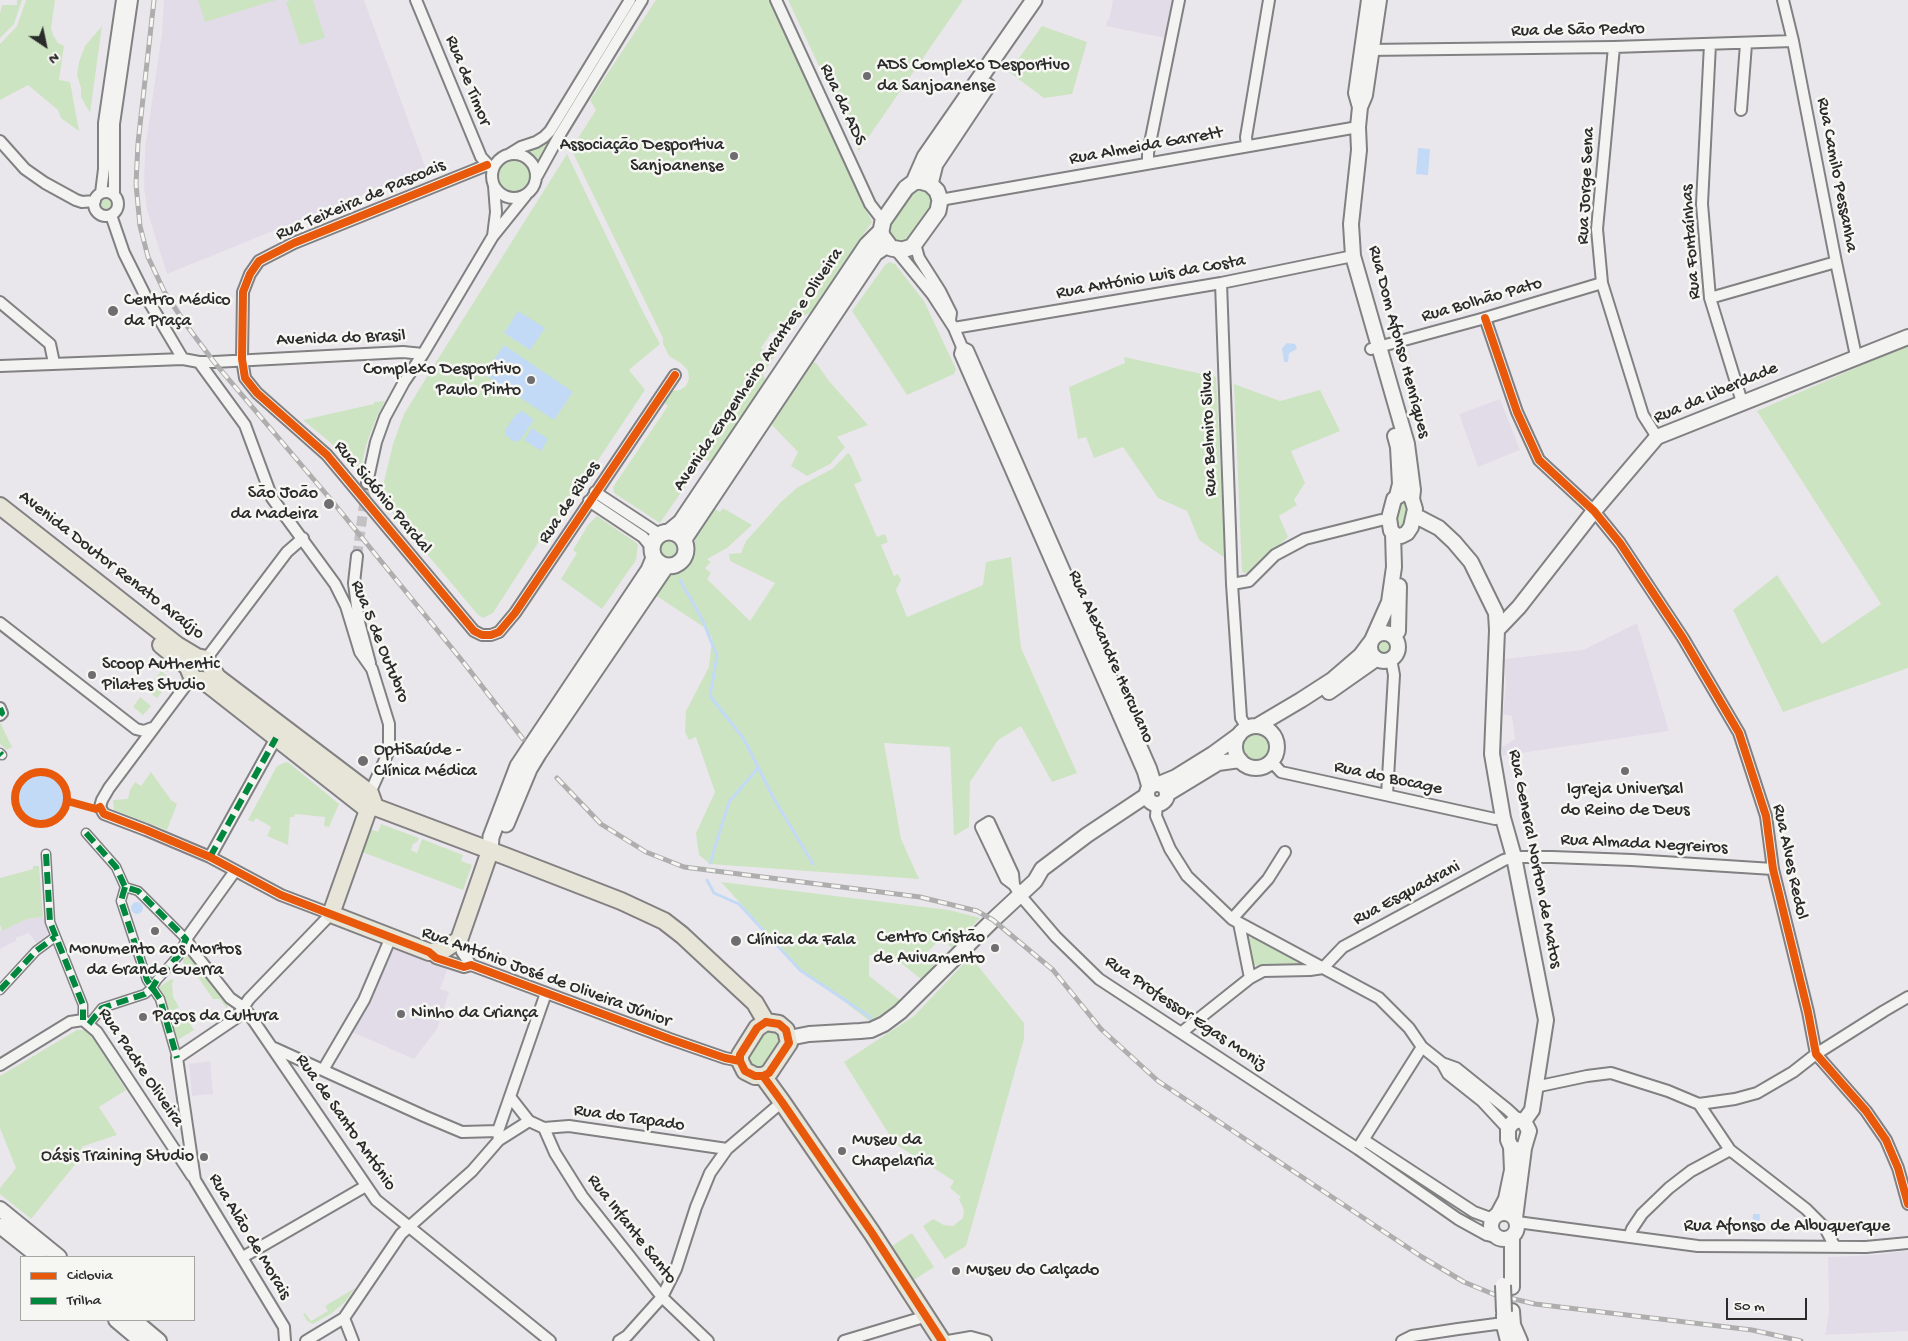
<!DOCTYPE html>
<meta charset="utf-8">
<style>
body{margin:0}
#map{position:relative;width:1908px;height:1341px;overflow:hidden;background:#eae7ec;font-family:"Gochi Hand",sans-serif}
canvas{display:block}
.legend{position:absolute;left:20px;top:1256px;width:175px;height:65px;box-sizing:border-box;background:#f6f6f2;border:1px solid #a5a5a2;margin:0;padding:6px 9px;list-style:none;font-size:15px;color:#2b2b2b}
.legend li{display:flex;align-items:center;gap:10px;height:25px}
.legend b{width:25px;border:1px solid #a5a5a2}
.north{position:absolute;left:20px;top:20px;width:50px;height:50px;-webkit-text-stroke:4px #f6f6f2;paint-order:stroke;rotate:146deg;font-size:14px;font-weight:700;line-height:20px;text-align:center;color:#2b2b2b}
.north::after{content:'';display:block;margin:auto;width:18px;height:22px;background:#2b2b2b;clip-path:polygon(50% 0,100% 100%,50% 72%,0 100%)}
.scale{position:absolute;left:1726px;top:1298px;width:81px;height:22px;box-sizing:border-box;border:2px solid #2b2b2b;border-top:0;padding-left:6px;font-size:15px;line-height:18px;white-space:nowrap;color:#2b2b2b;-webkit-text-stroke:4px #f6f6f2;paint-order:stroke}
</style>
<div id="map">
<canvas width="1908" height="1341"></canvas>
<ul class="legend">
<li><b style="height:6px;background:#e8590c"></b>Ciclovia</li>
<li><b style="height:6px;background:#00873e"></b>Trilha</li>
</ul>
<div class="north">N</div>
<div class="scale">50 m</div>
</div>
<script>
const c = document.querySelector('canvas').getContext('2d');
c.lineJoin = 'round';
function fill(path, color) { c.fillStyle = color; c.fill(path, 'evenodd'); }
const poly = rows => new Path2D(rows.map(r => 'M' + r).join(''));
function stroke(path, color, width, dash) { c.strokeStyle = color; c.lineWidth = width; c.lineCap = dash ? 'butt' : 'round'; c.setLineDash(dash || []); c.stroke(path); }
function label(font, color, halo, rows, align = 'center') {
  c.font = font + ' "Gochi Hand",sans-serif'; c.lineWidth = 5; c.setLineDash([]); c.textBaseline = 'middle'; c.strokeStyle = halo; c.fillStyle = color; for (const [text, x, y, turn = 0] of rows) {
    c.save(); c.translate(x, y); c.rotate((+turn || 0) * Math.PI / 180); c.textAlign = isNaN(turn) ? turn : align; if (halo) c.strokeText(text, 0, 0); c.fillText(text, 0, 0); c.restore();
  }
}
const built = poly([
 [164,0,364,0,426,169,167,274,147,210,144,187,145,149,162,33],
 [1111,0,1173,0,1165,38,1106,26,1107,20,1109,20,1113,1],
 [1500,399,1520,450,1478,467,1459,414],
 [1637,623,1669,731,1501,756,1501,748,1515,739,1512,716,1503,714,1506,685,1504,659,1583,650],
 [46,917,48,934,37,944,29,933,16,938,16,941,0,949,0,931,27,919],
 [396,949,448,968,440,989,449,992,437,1029,414,1059,350,1031,369,999,387,956,390,951],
 [210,1061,213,1094,192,1096,189,1064],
 [1904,1251,1908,1252,1908,1331,1825,1335,1829,1313,1828,1257,1875,1255]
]);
const green = poly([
 [17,0,22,0,14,24,0,38,0,13,2,5,17,5],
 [26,0,55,0,51,28,53,35,58,43,64,46,59,80,70,82,79,131,61,118,58,110,28,85,0,100,0,44,17,26],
 [198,0,276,0,205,22],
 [291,0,313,0,325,38,300,45,286,2],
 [656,0,769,0,872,222,811,312,771,333,761,348,774,357,763,374,766,381,711,462,704,459,660,523,614,493,613,487,668,406,664,403,672,391,680,390,686,386,689,379,688,371,682,364,669,356,663,344,663,338,571,149,596,110,590,100],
 [788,0,963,0,859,151],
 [102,26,90,113,81,97,81,88,77,75,79,62,85,46],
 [1042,26,1087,42,1072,94,1044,98,1009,72],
 [552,136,554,138,539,162,525,150],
 [567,154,642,310,660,344,629,370,645,390,558,520,554,518,493,613,483,618,478,615,380,498,393,444,404,414,438,359],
 '499 176a16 16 0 1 1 32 0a16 16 0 1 1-32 0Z',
 [920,188,929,191,933,200,932,207,910,239,898,243,892,240,888,231,890,225,913,190],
 '100 203a6 6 0 1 1 12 0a6 6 0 1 1-12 0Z',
 [889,262,895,264,924,301,956,369,954,374,907,395,852,311,885,265],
 [1908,345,1908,668,1783,712,1733,610,1777,575,1822,644,1881,604,1757,411],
 [1124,357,1216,377,1225,558,1199,540,1187,511,1158,498,1123,447,1094,458,1086,437,1078,439,1069,387,1125,363],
 [809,358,817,364,829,381,868,425,837,437,845,447,830,464,807,476,791,466,798,452,769,422],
 [1234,384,1280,401,1320,390,1340,431,1291,451,1305,483,1294,500,1297,505,1279,516,1288,537,1249,574,1242,572],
 [385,401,378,414,367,442,360,472,348,460,346,461,331,443,303,420,374,404,374,402],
 [848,453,851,456,862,481,854,484,877,537,885,534,888,542,881,545,894,576,898,574,901,580,896,590,907,617,983,585,986,562,1011,557,1021,648,1077,773,1052,782,1021,726,998,740,970,782,969,827,954,836,950,747,884,743,901,839,919,879,710,864,699,855,696,833,715,792,696,737,689,740,685,732,686,711,709,667,712,638,707,629,655,595,670,575,684,568,693,557,696,533,713,508,720,512,723,508,752,525,727,548,707,559,711,562,705,568,711,573,707,579,750,621,775,583,730,561,729,554,741,553,746,541,781,502,798,487,832,469],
 [1397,499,1411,501,1405,531,1392,527],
 [597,516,638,544,636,560,602,609,561,579,577,553,573,550,588,525],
 '660 548a9 9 0 1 1 18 0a9 9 0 1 1-18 0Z',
 '1376 648a8 8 0 1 1 16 0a8 8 0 1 1-16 0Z',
 [161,671,172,680,157,698,146,690],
 [140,697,151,706,143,715,133,707],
 [0,722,12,747,7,750,0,744],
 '1243 748a14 14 0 1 1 28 0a14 14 0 1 1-28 0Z',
 [286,762,289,763,339,804,329,827,324,826,325,817,295,814,294,817,290,817,288,845,267,836,271,827,256,818,253,822,248,820,277,766],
 [151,772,171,800,177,804,167,830,114,810,113,800,128,799,130,790,135,782,141,786],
 [381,824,419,838,417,842,413,844,411,850,417,853,422,839,463,855,461,861,472,865,463,890,362,852,370,829,378,832],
 [33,866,39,866,43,917,27,919,2,931,0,924,0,878,33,869],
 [721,882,949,910,980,918,952,948,942,938,926,953,935,967,922,980,891,955,869,955,869,976,901,1001,881,1019,871,1022,817,981,807,976],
 [1252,937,1305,964,1305,965,1258,966,1254,965,1248,939],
 [185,954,195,962,228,1004,227,1009,220,999,213,999,198,977,184,968,183,958],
 [972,955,975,959,974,961,1024,1023,1024,1039,966,1246,945,1259,923,1226,933,1219,944,1225,953,1226,963,1218,964,1210,959,1199,961,1197,950,1188,954,1181,895,1144,844,1062,914,1016],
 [171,979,174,981,172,983,173,997,179,1007,168,1013,159,987],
 [183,1013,194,1030,176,1041,170,1021],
 [77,1030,84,1030,90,1033,126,1090,99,1107,117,1135,81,1147,86,1151,31,1219,0,1194,0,1188,16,1168,0,1128,0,1076],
 [768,1030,774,1031,778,1034,780,1043,764,1068,761,1070,751,1067,747,1057,762,1033],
 [912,1233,934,1267,914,1280,892,1246],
 [355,1288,346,1301,332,1313,313,1324,307,1321,303,1314,305,1313,311,1321,328,1311,325,1306]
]);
const water = poly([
 [1418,148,1430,149,1428,175,1416,174],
 [518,311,545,328,530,350,504,333],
 [1287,343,1295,344,1297,349,1289,353,1288,362,1284,362,1282,348],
 [504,345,573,392,554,420,484,374],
 [521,410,534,420,520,440,515,442,505,435,505,430,517,413,519,414],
 [532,428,548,439,541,451,524,440],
 '17 798a24 24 0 1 1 48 0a24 24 0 1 1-48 0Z',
 '131 908a6 6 0 1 1 12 0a6 6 0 1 1-12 0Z',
 [1753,1214,1760,1214,1759,1231,1752,1230]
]);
const stream = poly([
 [680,580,703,621,717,656,710,696,744,739,773,797,813,864],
 [710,863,729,802,758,768],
 [707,880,714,893,739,904,800,970,870,1017,872,1022]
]);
const minorTunnel = poly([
 [357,556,367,483]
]);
const pedestrian = poly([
 [0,753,2,755],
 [86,833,116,867,125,887,138,891,186,939,181,950],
 [46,854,50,922,83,1005,83,1020],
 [125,887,121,901,147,980,160,999,177,1058],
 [0,990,36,951,55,937],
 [89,1024,102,1008,145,994,152,988,157,980,179,955]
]);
const minor = poly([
 [416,0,481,157,493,170],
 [776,0,870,204,883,221],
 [1783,0,1793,41,1836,262,1856,356],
 [1710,44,1702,204,1710,298,1742,402],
 [1614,47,1597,229,1602,283,1643,415,1657,437],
 [1367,50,1614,47,1793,41],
 [1741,110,1746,44],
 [0,141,25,169,45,183,76,200,82,202,95,201],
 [1247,146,1246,137,1269,0],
 '492 176a22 22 0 1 1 44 0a22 22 0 1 1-44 0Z',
 [508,155,521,147,536,142,544,137,550,131,630,0],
 [1148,163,1148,153,1179,0],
 [487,165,294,243,259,261,250,274,243,292,242,359,245,378,257,393,327,455,474,631,482,635,491,635,499,632,515,613,675,375],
 [537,176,559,136,642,0],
 '94 204a12 12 0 1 1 24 0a12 12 0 1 1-24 0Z',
 [101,193,104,169,104,123,122,0],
 [114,195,114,124,132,0],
 [940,200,1358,127],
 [111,215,124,253,145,295,183,359],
 [493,236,496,212,494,186],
 [915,244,919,258,940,291,951,313,950,320],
 [896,250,932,294,954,328,962,347,960,354,1143,772,1148,789],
 [1221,283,1232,584],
 [1710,298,1836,262],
 [0,302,50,344,54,363],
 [1485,318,1517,412,1539,460,1594,511,1620,543,1683,638,1739,733,1766,816,1773,869,1808,1012,1816,1054,1866,1111,1886,1140,1898,1168,1908,1204],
 [954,328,1221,283,1353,256],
 [962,347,968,350,1151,768,1156,784],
 [1371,349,1485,318,1602,283],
 [199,362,245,425,272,498,335,584,346,606,360,652,372,669,389,724,389,743,387,755,370,793],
 [0,366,183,359,199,362,214,362,403,352,423,354,493,236,526,195],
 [367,483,376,442,385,417,404,382,423,354],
 [595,492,659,534],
 [589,501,643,537,652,548],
 [357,556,354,583,359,622,370,663],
 [0,623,136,729,144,731,152,728],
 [206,659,287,552,303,538],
 [192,677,109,788,102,800,100,807,104,814,146,830,210,857,281,895,331,914,249,999,236,1018,177,1058,195,1180,284,1327,285,1341],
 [0,708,2,713,0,715],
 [1247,728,1241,718,1232,584,1249,581,1275,555,1305,539,1381,520],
 [1271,761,1281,772,1495,819,1503,818],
 [1387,795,1394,675,1391,659],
 [1157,804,1156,816,1170,849,1187,876,1232,919,1379,998,1409,1028,1422,1047,1442,1063,1456,1068,1507,1109,1519,1120],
 [210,857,276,738],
 [235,871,186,939,193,951,230,998,243,1007,249,1014,376,1200,550,1341],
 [1014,885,1006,879,981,827,989,822,1013,874,1014,885,1020,895,1056,937,1099,979,1358,1149,1458,1219,1487,1235,1495,1237],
 [1232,919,1268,879,1285,852],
 [1239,923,1250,978],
 [459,940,462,952,471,965,670,1039,725,1058,740,1061],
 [430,953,436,958,464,967,471,965],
 [1182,1032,1250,978,1263,971,1310,970,1323,968,1343,947,1504,860,1514,857,1552,857,1632,860,1773,869],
 [274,1048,424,1116,462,1132,498,1131],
 [1442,1063,1448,1074,1482,1101,1508,1129],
 [0,1065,70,1022,83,1020,97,1032,192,1176],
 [323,1070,364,1000,391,937],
 [1535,1087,1587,1076,1611,1073,1668,1091,1699,1104,1735,1099,1757,1093,1793,1072,1816,1054,1884,1011,1908,997],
 [511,1098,529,1121,544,1128,569,1126,727,1149],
 [1699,1104,1730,1150,1806,1209,1825,1228,1835,1247],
 [544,1128,555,1153,582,1196,662,1297,708,1341],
 [499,1140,529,1121],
 [1364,1140,1474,1212,1493,1219],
 [1360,1145,1422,1047],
 [1517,1222,1698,1246,1866,1247,1908,1243],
 [1629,1237,1632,1229,1642,1214,1669,1188,1691,1171,1730,1150],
 [243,1257,366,1186],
 [344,1318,353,1341],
 [306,1341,344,1318,401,1234,472,1171,499,1140,498,1131,546,993],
 [619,1341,627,1336,662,1297,676,1269,696,1207,710,1173,727,1149,782,1102],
 [844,1341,927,1316],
 [948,1341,971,1337,986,1341],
 [1402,1341,1412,1336,1458,1329,1496,1324,1509,1325]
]);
const tertiary = poly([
 [1379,0,1365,95,1360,107,1358,127,1359,150,1351,224,1353,256,1407,444,1413,490,1412,499],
 [1360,107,1356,93,1369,0],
 [1395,436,1398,447,1400,484,1397,496],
 [1403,493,1408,494,1412,499,1415,509,1411,527,1407,533,1401,536,1396,535,1391,531,1389,518,1394,499,1403,493],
 [1414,515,1439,528,1454,542,1471,562,1496,613,1497,630,1492,754,1503,818,1514,857,1546,1020,1532,1110,1524,1121],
 [1497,630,1519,607,1594,511,1657,437,1908,337],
 '1370 647a14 14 0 1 1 28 0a14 14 0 1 1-28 0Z',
 [1394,637,1398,631,1399,586],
 [1373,638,1389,602,1394,567,1393,533],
 [1329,692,1376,659],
 [1257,726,1301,700,1332,680,1361,655,1370,643],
 '1235 747a21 21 0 1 1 42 0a21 21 0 1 1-42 0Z',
 '1147 794a10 10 0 1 1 20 0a10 10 0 1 1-20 0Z',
 [1159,784,1176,777,1213,754,1239,735],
 [1167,794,1218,763,1240,760],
 [789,1038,809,1034,860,1031,871,1030,884,1024,900,1012,993,920,1035,881,1042,869,1087,835,1147,795],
 [1519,1120,1524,1121,1529,1131,1524,1148,1517,1150,1511,1147,1508,1140,1508,1129,1512,1123,1519,1120],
 [0,1209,59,1257],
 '1491 1226a13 13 0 1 1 26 0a13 13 0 1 1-26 0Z',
 [1498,1214,1506,1199,1512,1170,1511,1147],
 [1515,1218,1524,1148],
 [0,1226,39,1257],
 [1512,1287,1512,1237],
 [1512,1311,1513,1325,1520,1341],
 [1504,1315,1504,1325,1508,1341],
 [116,1320,141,1341],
 [134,1320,159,1341]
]);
const secondary = poly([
 [920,181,930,184,937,191,940,200,938,211,912,247,902,250,891,248,882,236,881,231,883,221,906,188,914,182,920,181],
 [914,182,925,157,1034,0],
 [930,184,935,164,987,86],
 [670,531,681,522,867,245,881,231],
 '652 549a17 17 0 1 1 34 0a17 17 0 1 1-34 0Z',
 [684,539,875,253,887,245],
 [506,824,529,769,538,754,666,566],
 [490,851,491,837,518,766,649,570,654,558]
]);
const primary = poly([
 [0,506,177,645,197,657,206,659,217,677,370,793,375,807],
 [161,645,188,667,192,677,197,680,202,680,209,685,368,810],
 [368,810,375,807,505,856,621,901,664,921,682,935,755,1003,766,1022],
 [368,810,331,914,429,952,442,951,459,940,490,851],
 [766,1022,779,1024,786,1030,789,1043,769,1073,763,1076,755,1076,745,1071,740,1061,740,1055,757,1028,766,1022],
 [763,1076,782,1102,872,1233,942,1341]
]);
const rail = poly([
 [154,0,138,143,136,184,140,226,148,257,165,293,187,326,214,362,332,501,464,663,523,739],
 [557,778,601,824,646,852,684,867,920,897,977,911,993,920,1053,970,1101,1029,1158,1081,1422,1257,1464,1282,1493,1294,1535,1304,1752,1330,1801,1341]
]);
const tertiaryBridge = poly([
 [1503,1285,1504,1312]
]);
const quiet = poly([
 [0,708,2,713,0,715],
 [0,753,2,755],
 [86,833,116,867,125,887,138,891,186,939,181,950],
 [46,854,50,922,83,1005,83,1020],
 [210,857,276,738],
 [125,887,121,901,147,980,160,999,177,1058],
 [0,990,36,951,55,937],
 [89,1024,102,1008,145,994,152,988,157,980,179,955]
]);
const cycleway = poly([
 [487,165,294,243,259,261,250,274,243,292,242,359,245,378,257,393,327,455,474,631,482,635,491,635,499,632,515,613,675,375],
 [1485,318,1517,412,1539,460,1594,511,1620,543,1683,638,1739,733,1766,816,1773,869,1808,1012,1816,1054,1866,1111,1886,1140,1898,1168,1908,1204],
 '15 798a26 26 0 1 1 52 0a26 26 0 1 1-52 0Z',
 [67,801,96,809,100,807,104,814,146,830,210,857,281,895,429,952,436,958,464,967,471,965,670,1039,725,1058,740,1061],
 [766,1022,779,1024,786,1030,789,1043,769,1073,763,1076,755,1076,745,1071,740,1061,740,1055,757,1028,766,1022],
 [763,1076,782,1102,872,1233,942,1341]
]);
const markers = [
 [867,76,5,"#6e6d6f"],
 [734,156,5,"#6e6d6f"],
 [113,311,6,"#6e6d6f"],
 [531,380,5,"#6e6d6f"],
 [329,504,6,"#6e6d6f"],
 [92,675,5,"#6e6d6f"],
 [363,761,6,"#6e6d6f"],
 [1625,771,5,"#6e6d6f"],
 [155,931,5,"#6e6d6f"],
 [736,941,6,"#6e6d6f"],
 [995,948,5,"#6e6d6f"],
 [401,1014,5,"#6e6d6f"],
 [143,1017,5,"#6e6d6f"],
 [842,1151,5,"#6e6d6f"],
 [204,1157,5,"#6e6d6f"],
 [956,1271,5,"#6e6d6f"]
];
const streetNames = [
 ["Rua de São Pedro",1578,31,-1],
 ["Rua de Timor",467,81,68],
 ["Rua da ADS",842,105,65],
 ["Rua Almeida Garrett",1146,147,-10],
 ["Rua Camilo Pessanha",1836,175,79],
 ["Rua Jorge Sena",1587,186,-87],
 ["Rua Teixeira de Pascoais",361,201,-23],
 ["Rua Fontaínhas",1692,242,-94],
 ["Rua António Luis da Costa",1151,278,-10],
 ["Rua Bolhão Pato",1482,301,-16],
 ["Avenida do Brasil",341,339,-2],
 ["Rua Dom Afonso Henriques",1398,342,75],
 ["Avenida Engenheiro Arantes e Oliveira",759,370,-56],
 ["Rua da Liberdade",1716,394,-23],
 ["Rua Belmiro Silva",1210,434,-92],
 ["Rua Sidónio Pardal",382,498,50],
 ["Rua de Ribes",570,503,-56],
 ["Avenida Doutor Renato Araújo",111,566,38],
 ["Rua 5 de Outubro",379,642,68],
 ["Rua Alexandre Herculano",1110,657,66],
 ["Rua do Bocage",1388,779,12],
 ["Rua Almada Negreiros",1644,845,3],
 ["Rua General Norton de Matos",1534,859,79],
 ["Rua Alves Redol",1789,862,78],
 ["Rua Esquadrani",1407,894,-28],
 ["Rua António José de Oliveira Júnior",546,978,20],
 ["Rua Professor Egas Moniz",1185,1014,34],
 ["Rua Padre Oliveira",140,1068,56],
 ["Rua do Tapado",629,1119,8],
 ["Rua de Santo António",345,1123,55],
 ["Rua Afonso de Albuquerque",1787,1227],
 ["Rua Infante Santo",631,1230,52],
 ["Rua Alão de Morais",249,1237,59]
];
const poiNames = [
 ["ADS Complexo Desportivo",877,66],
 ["da Sanjoanense",877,87],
 ["Associação Desportiva",724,146,"right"],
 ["Sanjoanense",724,167,"right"],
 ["Centro Médico",124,301],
 ["da Praça",124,322],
 ["Complexo Desportivo",521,370,"right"],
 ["Paulo Pinto",521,391,"right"],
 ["São João",318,494,"right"],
 ["da Madeira",318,515,"right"],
 ["Scoop Authentic",102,665],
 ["Pilates Studio",102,686],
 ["OptiSaúde -",374,751],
 ["Clínica Médica",374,772],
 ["Igreja Universal",1625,790,"center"],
 ["do Reino de Deus",1625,811,"center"],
 ["Centro Cristão",985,938,"right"],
 ["de Avivamento",985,959,"right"],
 ["Clínica da Fala",747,941],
 ["Monumento aos Mortos",155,950,"center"],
 ["da Grande Guerra",155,971,"center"],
 ["Ninho da Criança",411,1014],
 ["Paços da Cultura",153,1017],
 ["Museu da",852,1141],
 ["Chapelaria",852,1162],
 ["Oásis Training Studio",194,1157,"right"],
 ["Museu do Calçado",966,1271]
];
fill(built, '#e2dce9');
fill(green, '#cde4c2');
fill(water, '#c2daf6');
stroke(stream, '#c2daf6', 3);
stroke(minorTunnel, '#c4c1c5', 10, [10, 5]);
stroke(pedestrian, '#818082', 11);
stroke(minor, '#818082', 14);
stroke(tertiary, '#818082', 18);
stroke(secondary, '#818082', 19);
stroke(primary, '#818082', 20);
stroke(pedestrian, '#f3f3f2', 8);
stroke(minor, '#f3f3f2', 10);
stroke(tertiary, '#f3f3f2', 14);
stroke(secondary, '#f3f3f2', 15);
stroke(primary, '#e7e4d8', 16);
stroke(rail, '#aeaeae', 5);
stroke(rail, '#f6f6f2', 3, [9]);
stroke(tertiaryBridge, '#818082', 18, []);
stroke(tertiaryBridge, '#f3f3f2', 14);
stroke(quiet, '#00873e', 6, [12, 6]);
stroke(cycleway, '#e8590c', 8);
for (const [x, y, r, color] of markers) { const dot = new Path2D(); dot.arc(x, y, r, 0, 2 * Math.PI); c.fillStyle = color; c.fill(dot); stroke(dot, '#f6f6f2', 2); }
label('18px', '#2b2b2b', '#f6f6f2', streetNames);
label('18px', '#2b2b2b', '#f6f6f2', poiNames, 'left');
</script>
